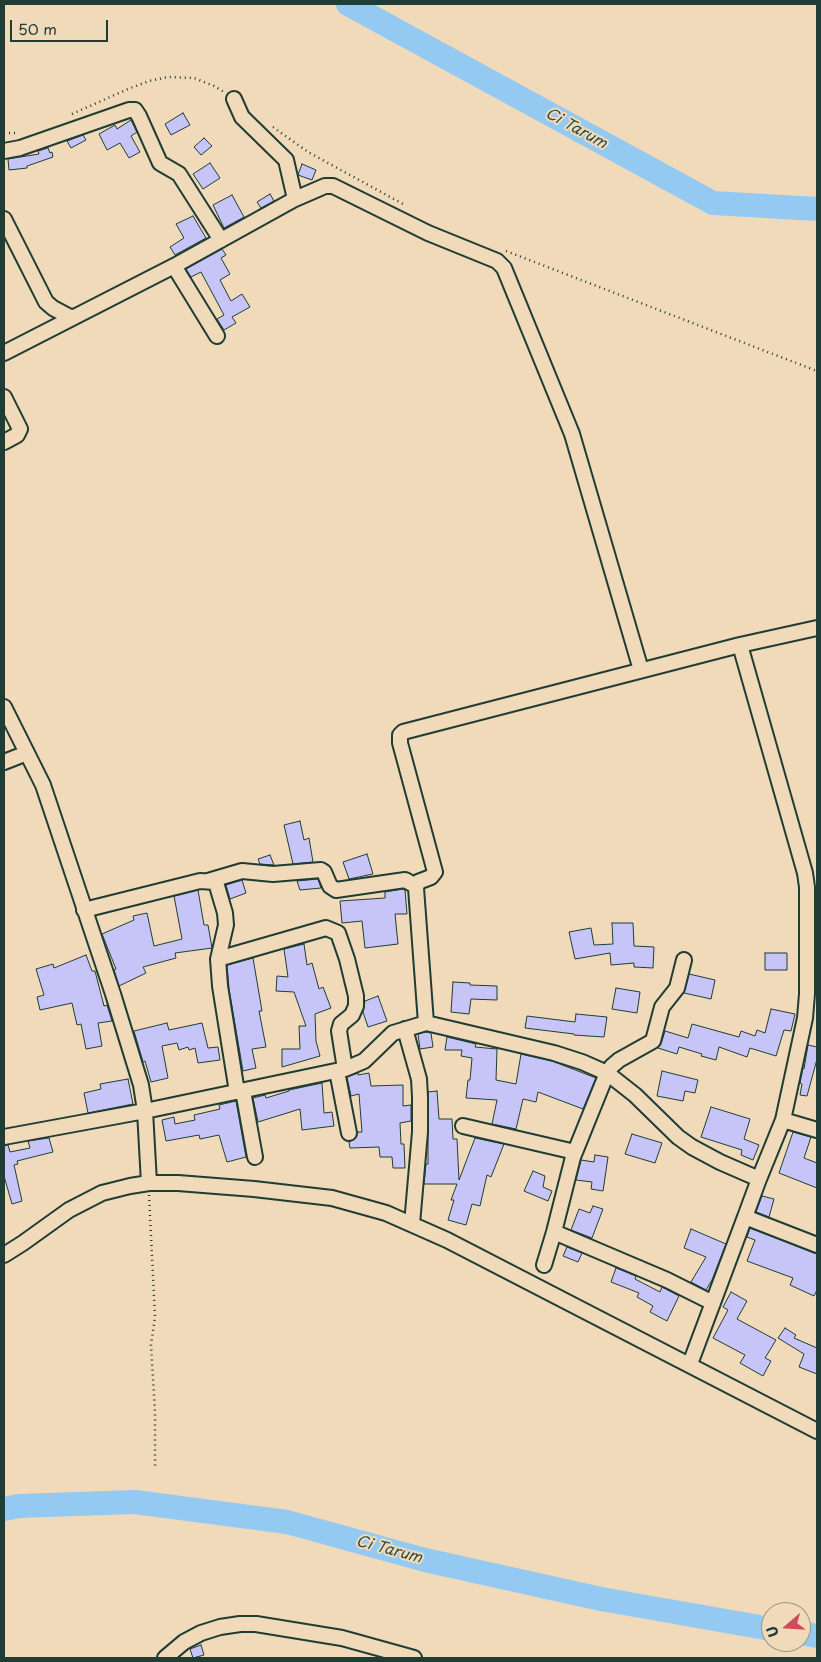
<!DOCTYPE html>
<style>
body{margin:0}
#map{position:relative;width:821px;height:1662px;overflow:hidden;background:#f0dab9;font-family:"Playpen Sans",sans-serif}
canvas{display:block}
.frame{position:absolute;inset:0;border:5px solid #1f3d34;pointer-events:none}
.north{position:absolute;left:761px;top:1602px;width:50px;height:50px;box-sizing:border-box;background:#f0dab9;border:1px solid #9c9b84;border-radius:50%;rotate:251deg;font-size:14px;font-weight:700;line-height:20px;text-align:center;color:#1f3d34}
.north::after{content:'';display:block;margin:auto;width:18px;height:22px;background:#d1495b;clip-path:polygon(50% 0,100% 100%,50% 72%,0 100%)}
.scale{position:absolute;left:10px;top:20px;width:98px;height:22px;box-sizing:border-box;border:2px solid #1f3d34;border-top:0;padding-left:6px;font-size:15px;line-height:18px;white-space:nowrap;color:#1f3d34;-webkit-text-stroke:4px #f0dab9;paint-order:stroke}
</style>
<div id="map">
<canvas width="821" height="1662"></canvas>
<div class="frame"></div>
<div class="north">U</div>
<div class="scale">50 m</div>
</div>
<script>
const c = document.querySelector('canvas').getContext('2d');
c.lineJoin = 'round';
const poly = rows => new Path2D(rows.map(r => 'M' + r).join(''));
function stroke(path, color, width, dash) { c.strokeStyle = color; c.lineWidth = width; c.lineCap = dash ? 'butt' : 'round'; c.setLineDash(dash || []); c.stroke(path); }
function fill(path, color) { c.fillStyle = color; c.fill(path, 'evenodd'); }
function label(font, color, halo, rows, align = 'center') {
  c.font = font + ' "Playpen Sans",sans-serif'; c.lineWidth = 4; c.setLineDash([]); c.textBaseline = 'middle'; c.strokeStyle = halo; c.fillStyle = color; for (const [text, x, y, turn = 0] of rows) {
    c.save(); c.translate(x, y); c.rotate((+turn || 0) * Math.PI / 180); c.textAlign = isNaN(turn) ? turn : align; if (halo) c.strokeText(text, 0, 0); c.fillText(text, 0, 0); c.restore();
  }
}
const river = poly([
 [348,4,713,203,817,209],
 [4,1509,19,1506,135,1502,287,1522,425,1560,601,1599,771,1629],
 [801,1633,817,1636]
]);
const building = poly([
 [183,113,190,125,171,135,165,124,183,113],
 [131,120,137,132,131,136,140,152,129,158,120,143,107,150,99,134,115,125,117,129,131,120],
 [83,135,86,140,71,148,67,141,83,135],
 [204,138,212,146,201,155,194,147,204,138],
 [48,148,50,153,52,152,53,157,27,166,27,168,9,170,8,159,39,154,38,151,48,148],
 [210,163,220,178,203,189,193,174,210,163],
 [302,164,316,170,312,180,298,175,302,164],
 [270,194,274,201,261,208,257,202,270,194],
 [232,195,244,217,224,228,213,205,232,195],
 [193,216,206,238,175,255,170,247,184,238,176,224,193,216],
 [222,249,226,255,221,258,230,274,220,280,231,301,242,294,250,307,232,317,236,323,224,330,217,319,224,315,201,272,191,277,186,269,222,249],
 [300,821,304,840,309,838,313,862,293,864,284,825,300,821],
 [367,854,373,874,349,879,343,862,367,854],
 [270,855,274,865,260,864,258,859,270,855],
 [318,879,321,888,300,890,297,881,318,879],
 [242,880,246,893,230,899,226,885,242,880],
 [403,889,405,890,407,914,395,914,398,944,365,948,362,921,342,923,340,901,385,898,385,892,403,889],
 [198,890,204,925,208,925,212,948,175,953,176,958,143,967,146,973,119,986,114,970,116,969,102,934,134,920,133,916,147,913,154,946,182,939,174,896,198,890],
 [612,923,633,923,634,946,654,947,653,968,634,967,634,963,611,965,610,953,575,959,569,932,591,928,594,945,613,944,612,923],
 [304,944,307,965,312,963,319,989,323,987,331,1008,315,1014,316,1041,320,1056,282,1067,282,1049,300,1049,299,1026,306,1026,294,992,276,991,277,976,288,977,284,949,304,944],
 [765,953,787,953,787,970,765,970,765,953],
 [86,955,92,971,95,971,104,1006,107,1005,112,1021,98,1023,102,1046,86,1049,81,1024,77,1025,72,1003,40,1010,37,997,44,995,36,969,53,964,54,968,86,955],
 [253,958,262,1011,259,1011,266,1047,252,1049,256,1068,243,1071,229,989,227,965,253,958],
 [689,974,715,980,711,999,684,993,689,974],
 [453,982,470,983,470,985,497,986,497,1000,471,999,469,1014,451,1012,453,982],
 [616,988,640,992,637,1013,612,1009,616,988],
 [378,996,387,1021,368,1027,363,1012,365,1001,378,996],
 [771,1009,795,1014,791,1031,784,1030,776,1056,750,1048,747,1057,719,1047,716,1060,701,1056,702,1054,679,1047,677,1054,658,1048,661,1044,665,1031,688,1038,692,1024,739,1037,741,1031,755,1036,757,1030,765,1033,771,1009],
 [576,1014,607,1017,604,1037,574,1035,574,1034,525,1028,527,1016,575,1022,576,1014],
 [167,1023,169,1030,202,1023,208,1048,218,1047,220,1060,198,1063,195,1048,189,1050,188,1047,179,1050,177,1043,162,1046,168,1078,151,1082,145,1061,143,1062,134,1031,167,1023],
 [426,1032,431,1033,433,1047,420,1049,418,1034,426,1032],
 [447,1037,476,1044,475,1047,497,1049,496,1080,516,1084,521,1054,552,1061,596,1078,583,1109,538,1092,536,1102,523,1099,516,1129,492,1124,497,1100,466,1098,468,1080,470,1080,472,1058,461,1056,462,1050,445,1050,447,1037],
 [808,1045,817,1047,817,1059,807,1096,800,1095,802,1084,800,1083,803,1068,804,1069,808,1045],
 [662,1071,698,1080,695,1093,685,1091,683,1101,657,1096,662,1071],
 [358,1073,358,1075,369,1073,371,1086,403,1085,403,1106,411,1105,411,1121,400,1123,401,1144,404,1144,405,1168,393,1168,392,1157,380,1157,379,1147,350,1148,349,1142,355,1139,358,1132,362,1132,359,1094,351,1096,347,1077,358,1073],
 [128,1079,133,1104,88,1113,84,1093,101,1089,100,1084,128,1079],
 [322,1083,324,1113,332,1112,334,1126,302,1130,300,1109,258,1122,253,1098,265,1095,266,1098,289,1091,289,1090,322,1083],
 [437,1091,439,1119,452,1119,453,1139,457,1139,459,1180,475,1138,504,1144,491,1177,487,1175,480,1206,472,1204,466,1225,448,1220,454,1200,451,1200,457,1184,424,1184,426,1164,428,1164,428,1092,437,1091],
 [236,1101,246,1157,227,1162,219,1135,200,1139,199,1135,166,1141,162,1120,174,1117,175,1124,195,1120,194,1115,220,1109,219,1105,236,1101],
 [711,1107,750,1119,744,1139,759,1145,753,1160,741,1155,742,1150,701,1137,711,1107],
 [793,1132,811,1137,804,1158,817,1163,817,1188,779,1173,793,1132],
 [632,1134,662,1143,655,1163,625,1154,632,1134],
 [49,1138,53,1152,17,1161,18,1164,14,1165,22,1201,12,1204,4,1176,4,1146,8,1145,10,1152,30,1148,28,1141,49,1138],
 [595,1155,608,1157,603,1191,591,1189,592,1182,576,1180,581,1160,594,1162,595,1155],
 [533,1171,545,1176,543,1187,552,1191,548,1201,524,1191,533,1171],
 [762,1196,774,1199,769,1217,756,1212,762,1196],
 [593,1206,603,1209,592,1238,571,1230,579,1209,590,1213,593,1206],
 [750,1228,817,1254,817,1290,814,1296,790,1285,793,1278,747,1261,755,1240,747,1237,750,1228],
 [691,1229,726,1244,712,1280,706,1290,691,1282,706,1257,684,1248,691,1229],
 [567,1247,582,1253,578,1262,563,1256,567,1247],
 [616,1268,636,1276,635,1279,660,1292,662,1287,679,1296,667,1321,650,1312,653,1306,637,1297,639,1293,611,1282,616,1268],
 [731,1292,747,1301,737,1319,776,1340,765,1358,771,1361,763,1376,740,1363,745,1355,713,1338,728,1310,723,1307,731,1292],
 [785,1328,796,1335,794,1338,817,1348,817,1374,799,1367,804,1354,778,1338,785,1328],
 [201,1645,204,1655,193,1658,190,1649,201,1645]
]);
const path = poly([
 [72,114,128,89,149,81,168,77,194,78,214,86,224,92],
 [273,127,308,152,403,204],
 [4,133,18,133],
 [506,251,817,371],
 [149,1195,155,1317,151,1345,155,1412,155,1468]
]);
const street = poly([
 [234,99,242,117,286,160,295,199],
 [4,151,20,148,129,110,135,110,139,116,160,163,179,174,221,240],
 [4,219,46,302,53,308,68,316,73,317],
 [174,266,217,336],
 [4,353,174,266,295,199,325,186,333,186,428,233,497,261,504,268,572,434,641,670],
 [4,397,20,429,17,435,4,442],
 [4,707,43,785,113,994,141,1085,145,1111,4,1137],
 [4,762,27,753],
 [208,881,242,871,273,874,321,870,324,872,330,886,336,890,405,880,416,886],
 [84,910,200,881,214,882,217,886,225,913,226,925,218,959,220,986,237,1092],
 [218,959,326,928,338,933,347,959,356,996,356,1006,352,1015,341,1024,339,1031,345,1069],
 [426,1023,416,888,418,882,431,877,435,872,400,743,400,735,403,732,740,645],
 [405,1029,419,1079,420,1097,420,1132,412,1224],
 [337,1071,349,1133],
 [243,1091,255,1157],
 [783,1120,817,1130],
 [463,1126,575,1152],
 [149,1183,145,1111,345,1069,364,1061,393,1033,426,1023,554,1053,582,1062,607,1073,635,1095,678,1137,692,1147,720,1162,759,1179,783,1120,805,1018,807,994,807,887,805,873,740,645,817,628],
 [745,1217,759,1179],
 [554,1232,667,1280,713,1303],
 [4,1255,23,1243,69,1210,102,1193,130,1186,149,1183,178,1183,254,1189,332,1198,386,1213,447,1240,817,1431],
 [544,1265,554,1232,573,1157,607,1073,612,1066,619,1060,653,1041,662,1007,677,988,684,960],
 [690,1364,745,1217,817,1245],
 [165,1658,184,1642,201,1633,220,1627,240,1624,256,1624,342,1638,414,1658]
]);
const waterNames = [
 ["Ci Tarum",576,129,29],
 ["Ci Tarum",389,1550,15]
];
stroke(river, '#94caf2', 24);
fill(building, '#c7c5f8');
stroke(building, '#1f3d34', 1);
stroke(street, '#1f3d34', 18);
stroke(path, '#1f3d34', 2.5, [1, 4]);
stroke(street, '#f0dab9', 14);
label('italic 15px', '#2b4b47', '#f0dab9', waterNames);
</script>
